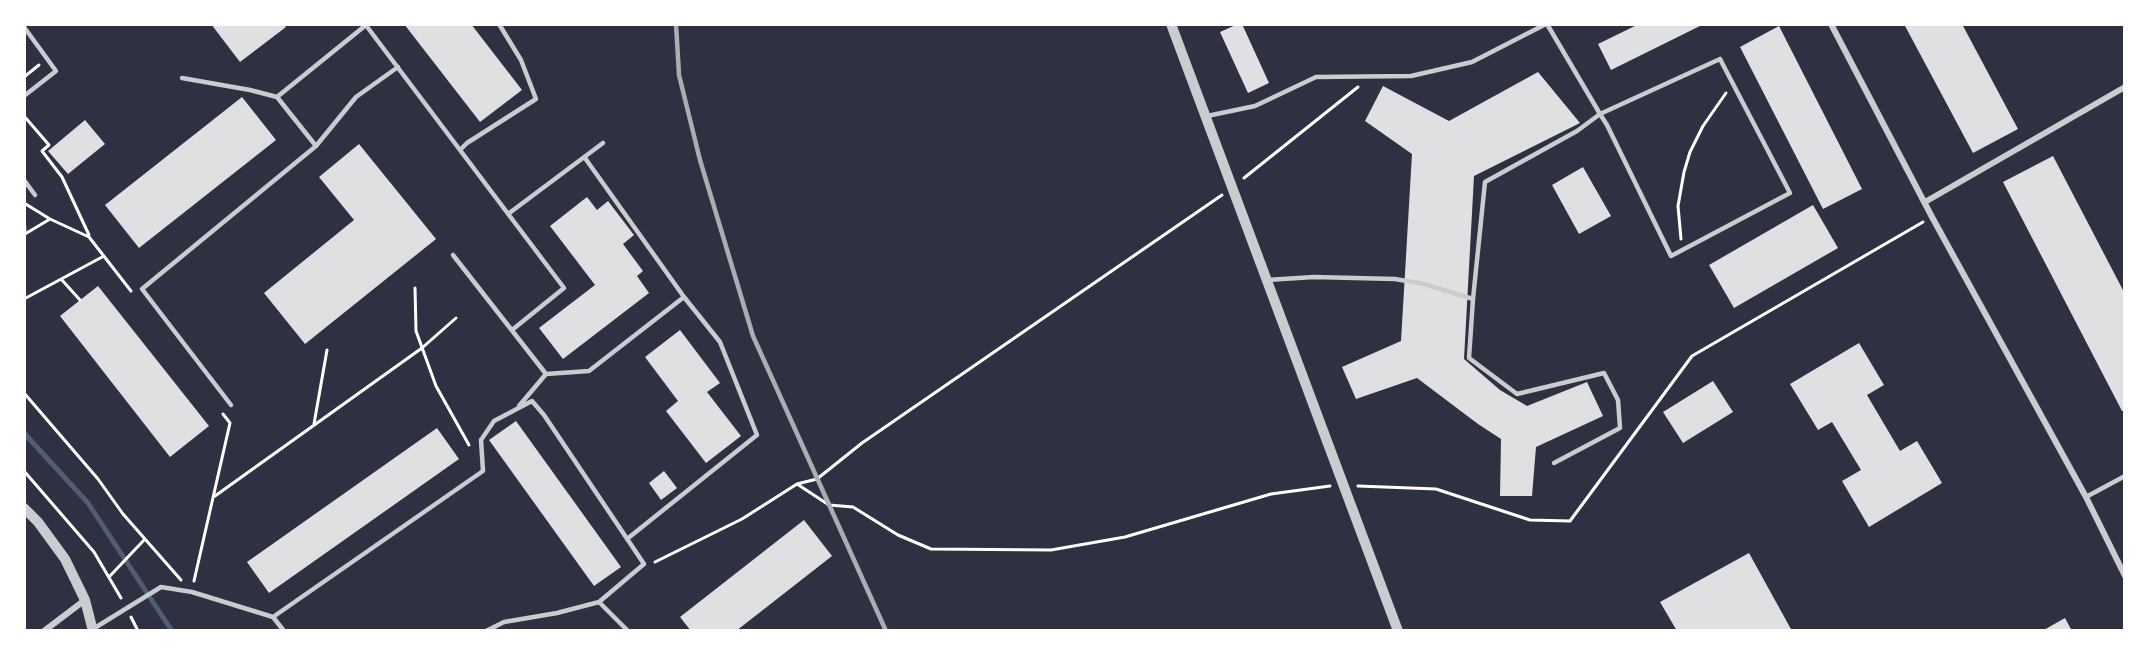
<!DOCTYPE html>
<style>
body{margin:0}
#map{position:relative;width:2149px;height:655px;overflow:hidden;background:#2d3142;font-family:"Noto Sans",sans-serif}
canvas{display:block}
.frame{position:absolute;inset:0;border:26px solid #fff;pointer-events:none}
</style>
<div id="map">
<canvas width="2149" height="655"></canvas>
<div class="frame"></div>
</div>
<script>
const c = document.querySelector('canvas').getContext('2d');
c.lineJoin = 'round';
const poly = rows => new Path2D(rows.map(r => 'M' + r).join(''));
function stroke(path, color, width, dash) { c.strokeStyle = color; c.lineWidth = width; c.lineCap = dash ? 'butt' : 'round'; c.setLineDash(dash || []); c.stroke(path); }
function fill(path, color) { c.fillStyle = color; c.fill(path, 'evenodd'); }
const stream = poly([
 [24,433,88,503,172,631]
]);
const building = poly([
 [211,24,283,24,286,27,240,62],
 [404,24,471,24,522,90,480,122],
 [1238,24,1242,24,1269,83,1248,93,1220,32],
 [1639,24,1704,24,1611,70,1598,44],
 [1904,24,1962,24,2018,129,1973,153],
 [1779,26,1862,189,1823,209,1740,47],
 [1538,72,1580,123,1474,176,1464,359,1500,390,1527,406,1587,382,1603,416,1536,447,1532,496,1500,496,1501,439,1478,424,1417,378,1356,399,1342,367,1401,341,1412,154,1365,121,1383,86,1449,121],
 [242,97,276,140,139,248,105,205],
 [85,120,105,144,68,174,48,151],
 [359,144,436,239,305,344,264,293,354,220,319,177],
 [2053,156,2125,294,2125,410,2122,411,2003,182],
 [1583,167,1611,216,1579,234,1552,185],
 [587,197,597,210,608,201,634,235,623,244,643,271,637,276,649,293,563,359,539,328,595,285,550,226],
 [1813,205,1838,248,1734,308,1709,265],
 [98,286,209,426,170,457,60,316],
 [680,330,720,383,707,392,741,436,706,463,666,411,678,401,645,357],
 [1859,343,1884,385,1867,395,1900,451,1917,441,1942,483,1869,527,1842,481,1861,470,1832,422,1818,430,1790,384],
 [1713,381,1733,412,1683,443,1663,412],
 [516,421,621,567,594,586,489,440],
 [437,428,459,459,269,593,247,562],
 [664,471,677,488,661,500,649,483],
 [804,520,832,556,736,631,691,631,680,617],
 [1749,553,1792,631,1677,631,1660,602],
 [2065,618,2072,631,2042,631]
]);
const path = poly([
 [24,77,39,65],
 [24,116,49,145,42,151,62,177,89,235],
 [1244,178,1358,87],
 [24,203,50,219],
 [24,215,25,233],
 [24,237,25,234,50,219,89,237,131,291],
 [1681,239,1678,206,1684,172,1690,152,1703,126,1726,93],
 [61,279,80,300],
 [415,288,416,331,436,386,469,445],
 [24,299,104,256],
 [24,393,98,479,123,514,181,580],
 [314,424,327,350],
 [24,471,94,552,121,598],
 [797,484,829,505,853,507,898,535,931,549,1051,550,1125,537,1271,494,1330,486],
 [1358,486,1436,489,1530,520,1570,521,1692,356,1923,222],
 [215,496,422,348,456,318],
 [655,562,742,519,797,484,817,479,862,443,1222,195],
 [109,577,145,539],
 [194,581,230,423,223,414],
 [131,617,138,631]
]);
const service = poly([
 [365,24,564,288,512,330],
 [24,27,56,71,24,96],
 [1720,59,1790,193,1671,256,1607,125,1600,114,1720,59],
 [182,78,250,90,277,97,366,25],
 [1207,116,1255,106,1316,77,1411,76,1472,62,1546,24],
 [316,146,356,97,398,67],
 [460,150,467,143,536,99,521,60,499,24],
 [585,158,684,297,720,342,757,435,627,539],
 [24,180,35,195],
 [508,214,603,143],
 [453,255,546,374,519,406],
 [1267,280,1314,277,1395,279,1424,284,1473,299,1469,358,1517,394,1604,373,1618,400,1620,428,1554,463],
 [1473,299,1485,182,1577,131,1600,114,1547,24],
 [546,374,589,371,684,297],
 [231,405,142,289,316,146,277,97],
 [2086,497,2125,476],
 [599,602,628,631],
 [273,617,483,471,481,440,494,421,532,401,544,415,644,564,599,602,557,613,504,622,486,631],
 [93,629,161,587,192,592,273,617,284,631]
]);
const minor = poly([
 [1831,24,1932,217,2086,497,2125,576],
 [1925,202,2125,87],
 [44,631,85,600]
]);
const tertiary = poly([
 [1171,24,1398,631],
 [24,508,38,522,65,559,85,600,93,631]
]);
const rail = poly([
 [676,24,679,75,700,160,753,336,886,631]
]);
stroke(stream, '#4f5d75', 5);
fill(building, '#e0e0e3');
stroke(path, '#fff', 3);
stroke(service, '#caccd0', 4.5);
stroke(minor, '#caccd0', 6);
stroke(tertiary, '#caccd0', 10);
stroke(rail, '#abadb3', 4.5);
</script>
